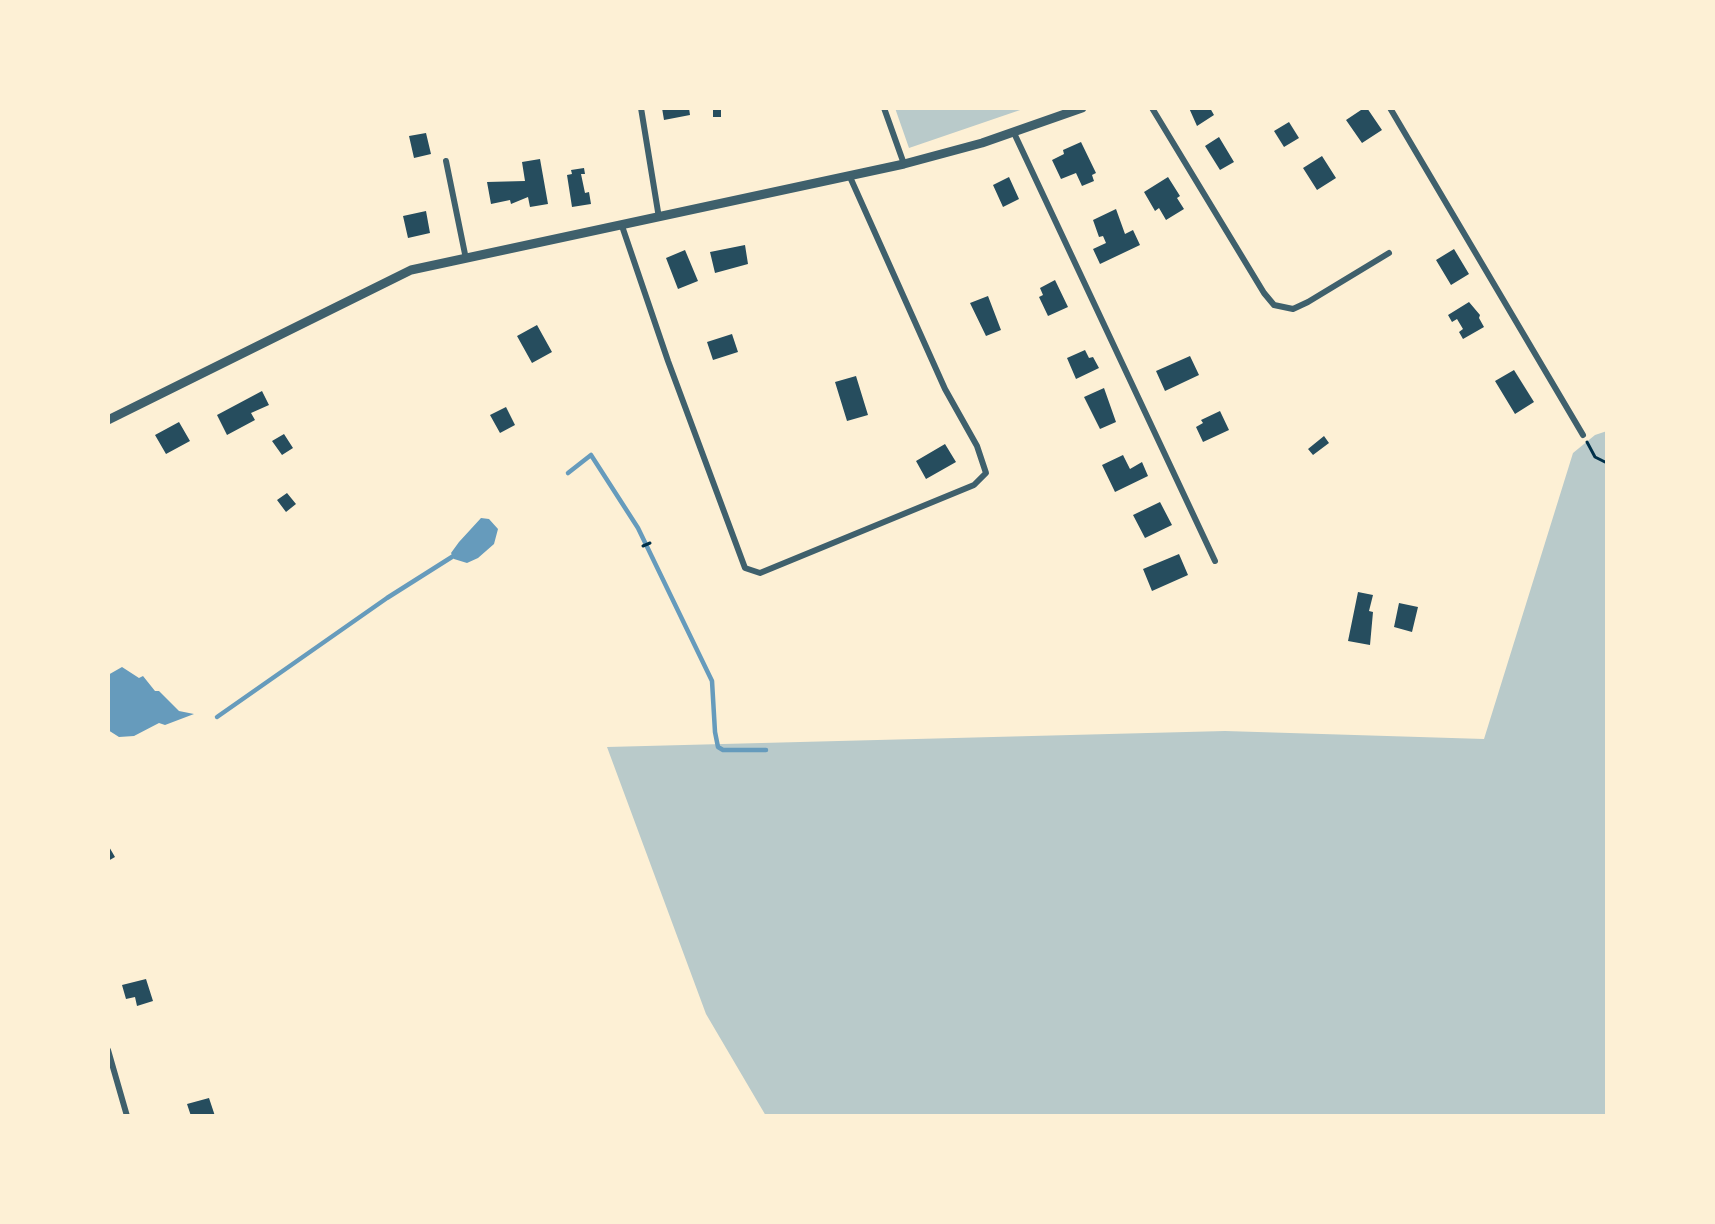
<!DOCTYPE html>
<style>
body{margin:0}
#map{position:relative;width:1715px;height:1224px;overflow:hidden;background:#fdf0d5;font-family:Jost,sans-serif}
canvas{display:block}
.frame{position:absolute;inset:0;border:110px solid #fdf0d5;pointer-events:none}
</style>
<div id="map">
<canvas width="1715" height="1224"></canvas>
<div class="frame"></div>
</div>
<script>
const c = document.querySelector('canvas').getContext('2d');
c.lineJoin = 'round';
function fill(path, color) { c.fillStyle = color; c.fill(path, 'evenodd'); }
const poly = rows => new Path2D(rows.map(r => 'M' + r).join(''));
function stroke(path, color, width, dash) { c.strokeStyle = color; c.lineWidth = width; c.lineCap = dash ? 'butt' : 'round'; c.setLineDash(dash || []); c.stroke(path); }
const green = poly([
 [895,108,1026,108,909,148],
 [1607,431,1607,1116,766,1116,706,1014,607,747,1225,731,1484,739,1573,453,1595,435]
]);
const water = poly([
 [481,518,489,519,498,529,494,544,478,558,467,563,454,559,451,553,459,542],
 [122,667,139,678,143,676,155,691,159,691,179,711,194,714,165,725,159,723,134,736,119,737,108,730,108,675]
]);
const stream = poly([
 [568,473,591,455,638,528,712,681,715,732,718,747,723,750,766,750],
 [217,717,387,598,455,555]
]);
const building = poly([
 [662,108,689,108,690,115,664,120],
 [713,108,721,108,721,117,713,117],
 [1189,108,1210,108,1214,115,1197,126],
 [1364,108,1367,108,1382,130,1362,143,1346,120],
 [1289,122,1299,138,1284,147,1274,131],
 [426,133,431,154,414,158,409,136],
 [1219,137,1234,162,1220,170,1205,146],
 [1081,142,1096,173,1092,175,1094,181,1082,186,1076,173,1061,179,1052,160,1064,154,1063,150],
 [1322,156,1336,178,1317,190,1303,168],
 [540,159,548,204,530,207,528,197,511,204,510,200,491,204,487,182,525,181,522,162],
 [584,168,585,174,581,174,585,193,589,192,591,204,572,207,567,175,572,174,571,170],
 [1009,177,1019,199,1003,207,993,185],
 [1168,177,1180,196,1177,198,1184,209,1166,220,1159,208,1155,211,1144,192],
 [1116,209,1125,234,1133,230,1140,245,1100,264,1093,249,1106,243,1103,236,1099,237,1093,220],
 [426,211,430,233,408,238,403,216],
 [745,245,748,264,715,273,710,252],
 [1454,249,1469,274,1451,285,1436,260],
 [685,250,698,281,678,289,666,258],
 [1055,280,1068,307,1048,316,1039,297,1043,295,1040,288],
 [988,296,1001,330,986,336,970,303],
 [1469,302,1480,315,1479,318,1484,327,1463,339,1459,332,1463,329,1457,319,1452,322,1448,315],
 [537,325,552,352,532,363,517,336],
 [732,334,738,352,713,360,707,342],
 [1085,350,1089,358,1093,357,1099,368,1076,379,1067,358],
 [1190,356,1199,375,1165,391,1156,371],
 [1514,370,1534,402,1515,414,1495,381],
 [856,376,868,415,847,421,835,382],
 [1104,388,1116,422,1100,429,1084,397],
 [262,391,269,405,251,413,255,420,227,435,217,415],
 [506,407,515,425,500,433,490,415],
 [1220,411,1229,430,1203,442,1196,427,1203,423,1201,420],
 [179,422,190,441,166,454,155,435],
 [284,434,293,448,282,455,272,441],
 [1324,436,1329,443,1313,455,1308,449],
 [945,444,956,462,926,479,916,461],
 [1123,455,1130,469,1142,462,1148,476,1115,492,1102,465],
 [287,493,296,504,286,512,277,500],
 [1160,502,1172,525,1145,538,1133,515],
 [1179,554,1188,575,1152,591,1143,569],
 [1358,592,1373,595,1369,611,1373,612,1370,645,1348,641],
 [1399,603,1418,607,1412,632,1394,627],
 [108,845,115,857,108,861],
 [146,979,153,1001,137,1006,135,997,126,999,122,985],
 [209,1098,215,1116,191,1116,187,1104]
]);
const path = poly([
 [1587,442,1595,457,1607,463],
 [643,546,650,543]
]);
const minor = poly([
 [641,108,659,218],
 [884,108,904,164],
 [1152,108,1264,293,1274,305,1293,309,1308,302,1389,253],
 [1390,108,1583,435],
 [1014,133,1215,561],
 [446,161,466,259],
 [622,226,668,361,745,568,760,573,974,485,986,473,977,446,945,389,850,177],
 [108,1050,127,1116]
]);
const tertiary = poly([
 [108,420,411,270,904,164,982,143,1082,108]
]);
fill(green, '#b9caca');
fill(water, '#669bbc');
stroke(stream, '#669bbc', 4.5);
fill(building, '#264d5e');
stroke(path, '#003049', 3);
stroke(minor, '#3f606c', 6);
stroke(tertiary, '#3f606c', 9);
</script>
